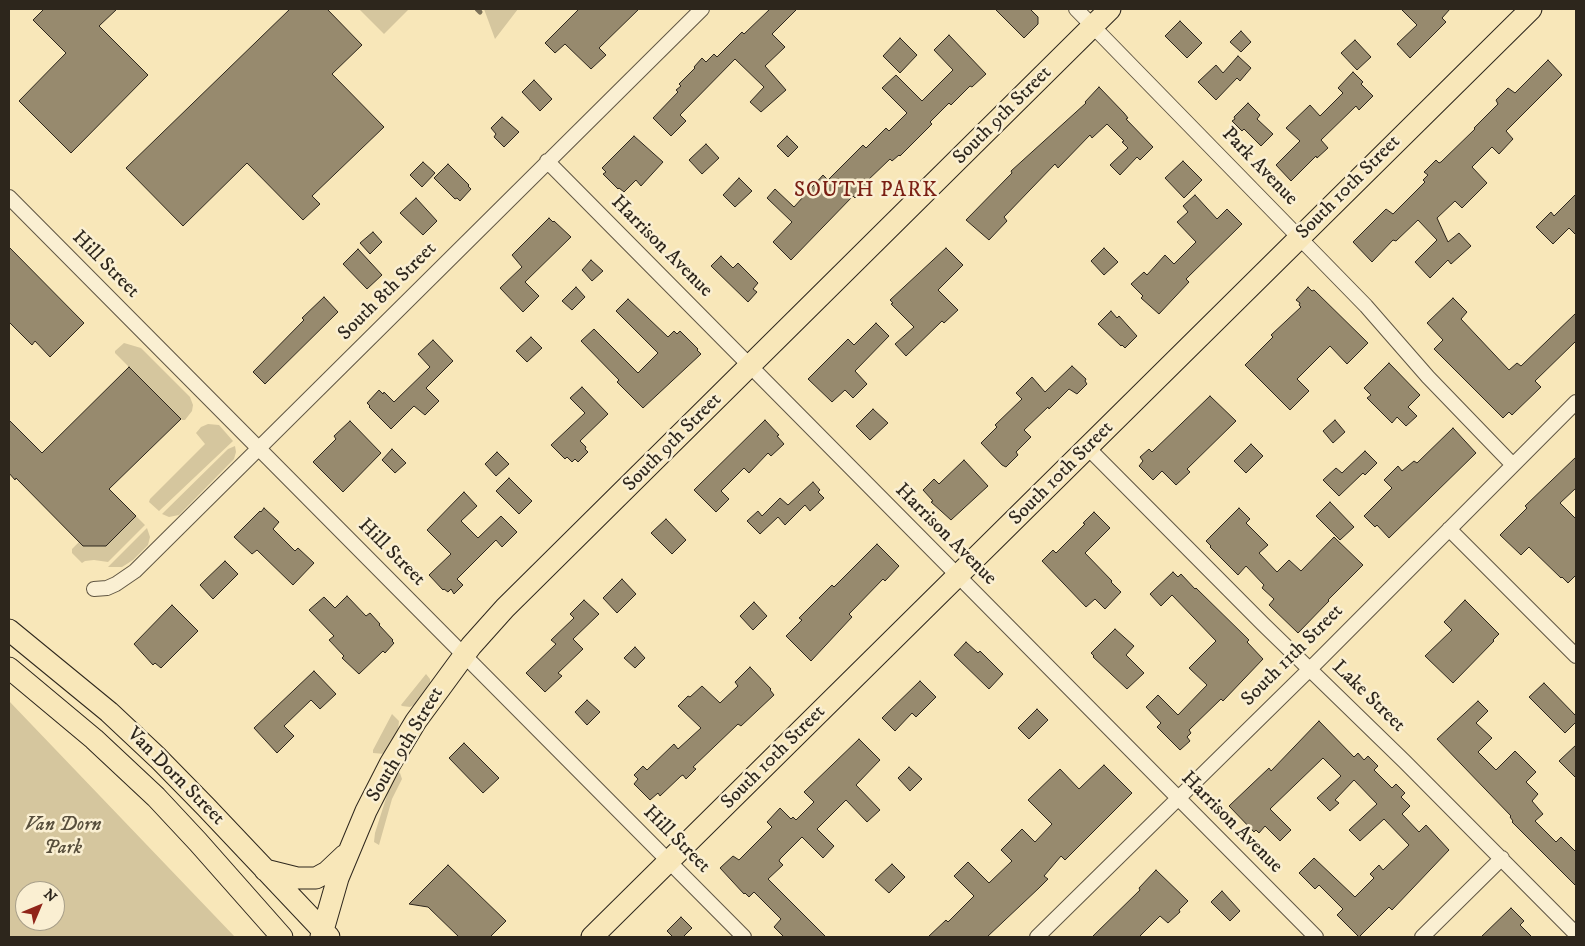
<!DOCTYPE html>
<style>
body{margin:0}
#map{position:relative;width:1585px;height:946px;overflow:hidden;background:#f8e7b9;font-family:"IM FELL DW Pica",serif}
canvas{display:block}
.frame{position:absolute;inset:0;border:10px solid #2d261c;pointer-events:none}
.north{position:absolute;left:15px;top:881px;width:50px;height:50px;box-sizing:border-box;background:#faefd2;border:1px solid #a89f89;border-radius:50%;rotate:45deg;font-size:14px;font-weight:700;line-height:20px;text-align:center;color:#2d261c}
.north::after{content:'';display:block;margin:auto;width:18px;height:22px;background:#8f2418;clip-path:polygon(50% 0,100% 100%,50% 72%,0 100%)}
</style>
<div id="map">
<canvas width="1585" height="946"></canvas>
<div class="frame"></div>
<div class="north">N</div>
</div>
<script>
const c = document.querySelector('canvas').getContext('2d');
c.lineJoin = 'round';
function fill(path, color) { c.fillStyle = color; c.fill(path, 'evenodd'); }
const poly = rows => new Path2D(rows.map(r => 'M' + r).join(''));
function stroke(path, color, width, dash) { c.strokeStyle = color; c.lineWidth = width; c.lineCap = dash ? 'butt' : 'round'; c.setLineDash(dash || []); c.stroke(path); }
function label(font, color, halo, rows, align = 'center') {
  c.font = font + ' "IM FELL DW Pica",serif'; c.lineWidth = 5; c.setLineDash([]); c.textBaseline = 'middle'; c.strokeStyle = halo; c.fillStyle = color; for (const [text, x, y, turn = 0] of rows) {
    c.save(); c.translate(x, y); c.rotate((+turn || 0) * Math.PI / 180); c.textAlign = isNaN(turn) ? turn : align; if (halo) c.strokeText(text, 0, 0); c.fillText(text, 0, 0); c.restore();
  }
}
const green = poly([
 [359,9,409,9,384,34],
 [484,9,518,9,495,39],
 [124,343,141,348,190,397,193,405,192,411,185,420,182,420,115,353,115,351],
 [208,424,219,425,233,441,159,511,149,502,150,499,205,444,196,433,201,427],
 [235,446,236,452,234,459,179,515,169,517,162,514,228,449],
 [136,516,145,525,108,562,94,560,85,561,82,563,72,553,72,549,79,542,83,545,106,546],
 [147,528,150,537,148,545,133,560,122,567,108,567],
 [426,674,430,679,430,683,416,704,410,707,402,706,401,705],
 [9,701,235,937,9,937],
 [25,891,55,891,55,921,25,921],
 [392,714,399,721,398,731,385,754,373,753,373,750],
 [396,772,400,773,402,779,392,799,379,845,374,842,375,833,388,792]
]);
const stream = poly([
 [477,9,480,12]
]);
const building = poly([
 [44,9,117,9,99,26,148,75,71,153,19,101,66,53,33,20,44,9],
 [290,9,327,9,362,45,332,74,384,127,312,196,320,204,303,220,247,163,183,226,126,168,290,9],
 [579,9,639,9,599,48,606,55,591,69,565,44,555,53,545,43,579,9],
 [770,9,797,9,772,34,785,47,765,66,786,90,761,112,750,102,764,87,735,59,680,115,686,121,671,136,653,118,678,92,676,90,681,86,679,84,695,68,694,67,702,58,706,62,714,54,717,57,742,32,744,34,770,9],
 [995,9,1030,9,1038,17,1038,24,1024,38,995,9],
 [1401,9,1450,9,1442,18,1446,22,1410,58,1397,44,1417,25,1401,9],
 [1180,21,1202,43,1187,58,1165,36,1180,21],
 [1241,31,1251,42,1241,52,1230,42,1241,31],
 [949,35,986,74,972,87,970,86,951,105,949,103,930,122,932,124,900,156,899,155,892,161,890,159,866,182,869,184,855,198,853,196,791,260,773,242,792,222,767,198,775,189,794,207,823,175,828,180,863,145,866,148,886,128,889,131,907,113,882,88,896,75,922,101,953,70,934,50,949,35],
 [900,38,917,55,900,73,883,56,900,38],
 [1355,40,1371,57,1357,70,1341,53,1355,40],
 [1238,56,1251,68,1240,81,1237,78,1216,100,1198,82,1216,65,1223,73,1238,56],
 [1548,60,1562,75,1506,131,1513,139,1499,154,1492,147,1472,167,1487,183,1462,208,1455,201,1437,218,1448,242,1459,233,1471,246,1451,264,1448,260,1430,278,1415,262,1437,240,1418,220,1396,241,1393,240,1372,262,1353,242,1386,209,1393,214,1425,182,1423,180,1428,175,1424,172,1436,160,1439,163,1441,162,1475,129,1474,128,1498,104,1496,100,1508,88,1515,93,1548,60],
 [1353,72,1363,82,1361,84,1373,96,1359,110,1356,106,1321,140,1328,148,1317,158,1316,156,1291,181,1276,165,1300,141,1286,128,1310,105,1320,116,1343,93,1338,88,1353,72],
 [534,80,552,99,540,111,522,92,534,80],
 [1099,87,1124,113,1128,118,1126,119,1153,147,1140,160,1137,157,1120,175,1110,165,1128,148,1122,142,1124,141,1107,124,1092,138,1090,135,1058,168,1055,164,1004,217,1007,221,989,240,966,220,1010,175,1012,173,1011,171,1086,103,1085,102,1099,87],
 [1248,103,1260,115,1257,119,1273,134,1261,146,1244,129,1242,131,1232,121,1235,119,1234,117,1248,103],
 [502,117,519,132,504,147,494,137,496,134,491,128,502,117],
 [634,136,663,162,641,186,636,180,624,192,619,188,618,189,603,174,606,172,602,168,634,136],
 [787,136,798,147,788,157,777,146,787,136],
 [706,144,719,158,702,174,689,160,706,144],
 [1183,161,1202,180,1184,198,1165,178,1183,161],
 [423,162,435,173,422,187,410,175,423,162],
 [448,164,469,185,468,186,471,189,460,201,457,198,455,199,434,178,448,164],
 [739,178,752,191,735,207,723,195,739,178],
 [1576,194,1576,235,1569,228,1553,244,1536,227,1551,212,1554,216,1576,194],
 [1195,195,1217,219,1227,209,1242,224,1186,279,1189,282,1159,314,1141,298,1143,296,1131,284,1144,272,1147,275,1165,255,1174,264,1196,242,1177,222,1188,212,1183,206,1195,195],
 [416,198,437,221,423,235,400,213,416,198],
 [549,218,553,222,554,221,571,237,525,282,539,296,523,312,500,288,522,267,512,255,549,218],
 [373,232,382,242,370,254,360,243,373,232],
 [9,247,84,323,50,357,35,341,32,345,9,322,9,247],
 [946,248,963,265,938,290,958,310,944,323,942,321,906,356,895,344,914,327,891,304,893,303,890,300,946,248],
 [1104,248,1118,262,1104,275,1091,261,1104,248],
 [358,249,382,275,367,289,343,264,358,249],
 [721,256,733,268,738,263,758,283,753,289,757,292,748,302,711,266,721,256],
 [591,260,603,271,592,281,582,270,591,260],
 [576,287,585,297,572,310,562,301,576,287],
 [1308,287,1312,291,1314,290,1368,343,1347,364,1330,346,1297,379,1309,391,1290,410,1245,365,1273,337,1271,335,1301,307,1299,305,1300,303,1296,300,1308,287],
 [324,297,338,312,265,384,253,372,304,320,302,318,324,297],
 [1453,298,1467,312,1461,319,1509,370,1517,363,1521,366,1576,313,1576,341,1535,381,1541,387,1512,415,1509,412,1503,418,1434,349,1443,340,1427,323,1453,298],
 [628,299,668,337,674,331,677,334,680,331,698,349,697,350,701,354,643,408,617,382,619,380,581,341,594,329,638,373,658,353,616,311,628,299],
 [1111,311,1117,318,1119,316,1137,336,1125,348,1122,345,1121,346,1098,324,1111,311],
 [876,323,889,336,855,371,867,384,853,398,845,390,832,402,808,379,848,339,854,345,876,323],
 [531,337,542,348,527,362,516,351,531,337],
 [433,340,453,361,426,388,439,401,425,415,414,406,391,429,369,407,370,406,367,403,379,390,383,394,384,392,394,402,430,367,418,354,433,340],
 [1389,363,1420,395,1408,407,1417,416,1406,426,1397,417,1392,423,1367,398,1371,395,1364,388,1389,363],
 [1072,366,1086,379,1085,381,1087,384,1077,394,1069,389,1049,409,1048,407,1024,430,1031,437,1016,452,1018,455,1006,467,1002,465,981,443,997,427,995,425,1022,399,1016,393,1032,377,1045,392,1072,366],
 [129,367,181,419,109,489,136,516,106,546,83,546,16,478,15,480,9,473,9,420,42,453,129,367],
 [582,387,608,414,580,441,586,447,585,449,588,452,578,462,575,459,572,462,567,457,565,459,551,445,585,413,570,398,582,387],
 [1210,396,1236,421,1187,469,1190,472,1176,485,1162,471,1153,480,1139,466,1143,461,1140,457,1149,449,1152,452,1210,396],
 [873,409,888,423,870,440,856,426,873,409],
 [765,420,779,435,777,436,784,444,771,456,768,453,749,473,744,468,721,491,729,499,716,512,694,490,765,420],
 [1335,420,1345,432,1333,443,1323,431,1335,420],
 [350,421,381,453,343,492,313,462,336,439,334,436,350,421],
 [1453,428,1476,453,1389,538,1377,525,1375,527,1364,516,1392,488,1384,480,1398,466,1402,471,1414,461,1417,463,1453,428],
 [1251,444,1263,456,1246,473,1234,461,1251,444],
 [392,449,406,463,395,473,382,460,392,449],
 [1365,451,1377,463,1365,475,1363,473,1339,496,1323,480,1336,468,1342,473,1365,451],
 [497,452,509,464,496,476,485,464,497,452],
 [1576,457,1576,488,1560,503,1576,519,1576,575,1568,583,1562,577,1561,578,1529,547,1521,555,1500,535,1527,508,1525,506,1576,457],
 [964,460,988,486,951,520,931,502,933,501,923,490,934,479,939,484,964,460],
 [509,478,532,501,519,514,496,491,509,478],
 [813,482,820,490,818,492,824,498,810,511,805,505,785,525,778,517,760,534,747,521,758,511,762,516,780,498,788,505,813,482],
 [464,492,477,506,461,521,478,538,501,516,517,532,502,547,496,540,457,579,463,585,454,594,451,589,448,592,444,589,443,590,429,575,451,554,427,530,464,492],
 [1330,502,1354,527,1340,540,1316,516,1330,502],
 [264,508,279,522,273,529,295,551,298,548,314,563,293,585,257,550,252,554,234,537,260,511,261,512,264,508],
 [1239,508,1250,519,1246,523,1268,545,1259,553,1277,572,1289,560,1301,571,1334,537,1363,565,1328,600,1329,601,1298,633,1269,605,1274,599,1262,588,1264,585,1246,566,1238,575,1210,547,1211,546,1206,541,1239,508],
 [1094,512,1110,528,1085,553,1112,581,1111,582,1121,592,1105,609,1095,599,1086,607,1042,561,1053,550,1056,553,1085,524,1083,523,1094,512],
 [666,519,686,540,672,554,651,533,666,519],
 [877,544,899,566,885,581,883,579,850,613,849,614,852,617,811,661,786,636,802,620,799,618,832,585,834,587,877,544],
 [225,561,238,574,213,599,200,585,225,561],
 [1173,572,1178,577,1181,574,1195,589,1196,588,1249,640,1247,642,1263,659,1223,701,1221,699,1189,730,1191,733,1187,737,1190,741,1180,750,1157,727,1161,723,1146,707,1158,695,1178,715,1207,685,1189,668,1216,641,1172,595,1161,606,1150,594,1173,572],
 [622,579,636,594,617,613,603,598,622,579],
 [347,596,366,616,370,613,380,624,379,625,393,640,392,641,394,643,385,653,383,651,359,674,342,658,344,656,329,640,334,636,309,610,324,597,335,608,347,596],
 [584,600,599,614,573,639,583,649,558,673,562,676,545,692,526,673,556,644,551,640,574,618,570,614,584,600],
 [1465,600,1499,634,1493,640,1494,641,1453,683,1425,656,1452,630,1444,622,1465,600],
 [754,602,767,616,753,630,740,616,754,602],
 [172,605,198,631,161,668,155,663,153,665,134,644,172,605],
 [1115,629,1134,646,1126,655,1144,673,1127,689,1093,657,1094,656,1091,653,1115,629],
 [966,642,978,653,980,651,1003,674,989,689,954,655,966,642],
 [635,647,645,658,635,668,624,658,635,647],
 [750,667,771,689,770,690,774,695,741,726,738,724,693,767,696,769,686,779,683,775,681,776,660,796,658,793,650,800,634,784,638,779,634,775,643,766,647,770,674,744,678,749,701,728,678,706,688,696,690,697,702,686,720,703,738,686,735,682,750,667],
 [314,671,336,694,320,709,311,700,284,726,294,736,277,753,254,728,314,671],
 [920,681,936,697,916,717,912,713,895,731,882,718,920,681],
 [1544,683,1576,716,1576,722,1565,733,1529,697,1544,683],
 [587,700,600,712,587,725,575,712,587,700],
 [1478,701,1488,711,1476,723,1492,738,1478,752,1496,770,1515,751,1536,772,1526,782,1538,794,1532,801,1543,814,1535,821,1556,842,1561,837,1576,852,1576,886,1512,822,1513,821,1510,817,1511,816,1437,739,1478,701],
 [1037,709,1048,720,1029,739,1018,728,1037,709],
 [1319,721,1354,757,1358,753,1364,760,1368,756,1378,766,1374,770,1392,788,1396,784,1405,793,1401,797,1410,806,1402,814,1419,832,1426,825,1449,850,1392,910,1389,907,1359,937,1337,915,1343,909,1319,885,1315,889,1299,873,1314,858,1355,897,1374,878,1370,874,1379,865,1383,870,1409,845,1384,819,1360,841,1349,830,1377,804,1354,780,1335,800,1339,803,1330,811,1317,798,1341,776,1323,758,1270,809,1291,830,1280,841,1265,826,1259,833,1256,830,1254,832,1229,806,1269,768,1271,771,1319,721],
 [859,739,880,760,856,785,880,810,867,822,846,800,817,829,834,846,823,858,802,837,780,859,779,861,783,865,768,879,826,937,784,937,774,927,781,919,754,892,749,897,745,893,744,894,720,868,733,856,739,860,772,827,767,822,780,808,791,819,793,817,796,820,814,802,804,792,859,739],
 [464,743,499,778,483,793,449,758,464,743],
 [1576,745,1576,778,1559,761,1576,745],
 [1104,765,1132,793,1065,860,1061,856,1044,876,1048,879,1039,888,987,937,928,937,946,920,948,922,974,896,954,876,968,862,989,883,1012,861,1001,850,1022,829,1035,842,1052,824,1028,800,1060,769,1079,789,1104,765],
 [909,767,922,779,910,791,898,778,909,767],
 [892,864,905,877,889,893,875,880,892,864],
 [448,865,506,921,490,937,459,937,428,907,409,904,448,865],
 [1156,870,1188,901,1179,910,1180,912,1168,923,1160,916,1139,937,1092,937,1140,890,1139,888,1156,870],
 [1222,891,1240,911,1230,921,1211,902,1222,891],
 [1511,908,1524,921,1520,925,1532,937,1481,937,1511,908],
 [681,917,692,928,683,937,673,937,667,931,681,917]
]);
const street = poly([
 [1076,9,1366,306,1428,377,1513,465],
 [547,161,1316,937],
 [9,197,744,937],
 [1088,448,1263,624,1404,761,1576,934],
 [1449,529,1576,656],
 [94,589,107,588,116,584,135,571,702,9],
 [1037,937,1317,662,1576,402],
 [1422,937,1502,858]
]);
const primary = poly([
 [9,630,109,712,158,758,206,807,329,937],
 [9,668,94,739,156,797,198,842,282,937],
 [265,870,297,878,316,878,327,872,345,855],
 [321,937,338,878,366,811,390,764,416,721,471,646,505,608,1110,9],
 [592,937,1531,9]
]);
const streetNames = [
 ["South 9th Street",1003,116,-45],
 ["Park Avenue",1259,167,46],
 ["South 10th Street",1349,188,-45],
 ["Harrison Avenue",661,247,45],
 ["Hill Street",105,265,45],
 ["South 8th Street",388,292,-45],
 ["South 9th Street",673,443,-45],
 ["South 10th Street",1062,474,-45],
 ["Harrison Avenue",945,535,45],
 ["Hill Street",391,553,45],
 ["South 11th Street",1293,656,-45],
 ["Lake Street",1368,697,44],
 ["South 9th Street",406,745,-59],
 ["South 10th Street",774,758,-45],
 ["Van Dorn Street",175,777,45],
 ["Harrison Avenue",1231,823,45],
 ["Hill Street",676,840,45]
];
const parkNames = [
 ["Van Dorn",63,826],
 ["Park",63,849]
];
const neighbourhoodNames = [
 ["SOUTH PARK",866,192]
];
fill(green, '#d5c69e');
stroke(stream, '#7d725a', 5);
fill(building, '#978a6e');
stroke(building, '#2d261c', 1);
stroke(street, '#605643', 16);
stroke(primary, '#2d261c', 23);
stroke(street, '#faefd2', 14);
stroke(primary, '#f8e7b9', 21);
label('20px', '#2d261c', '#faefd2', streetNames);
label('italic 20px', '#574e3c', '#faefd2', parkNames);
c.letterSpacing = '1px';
label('21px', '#7a1f14', '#faefd2', neighbourhoodNames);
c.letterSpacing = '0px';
</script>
